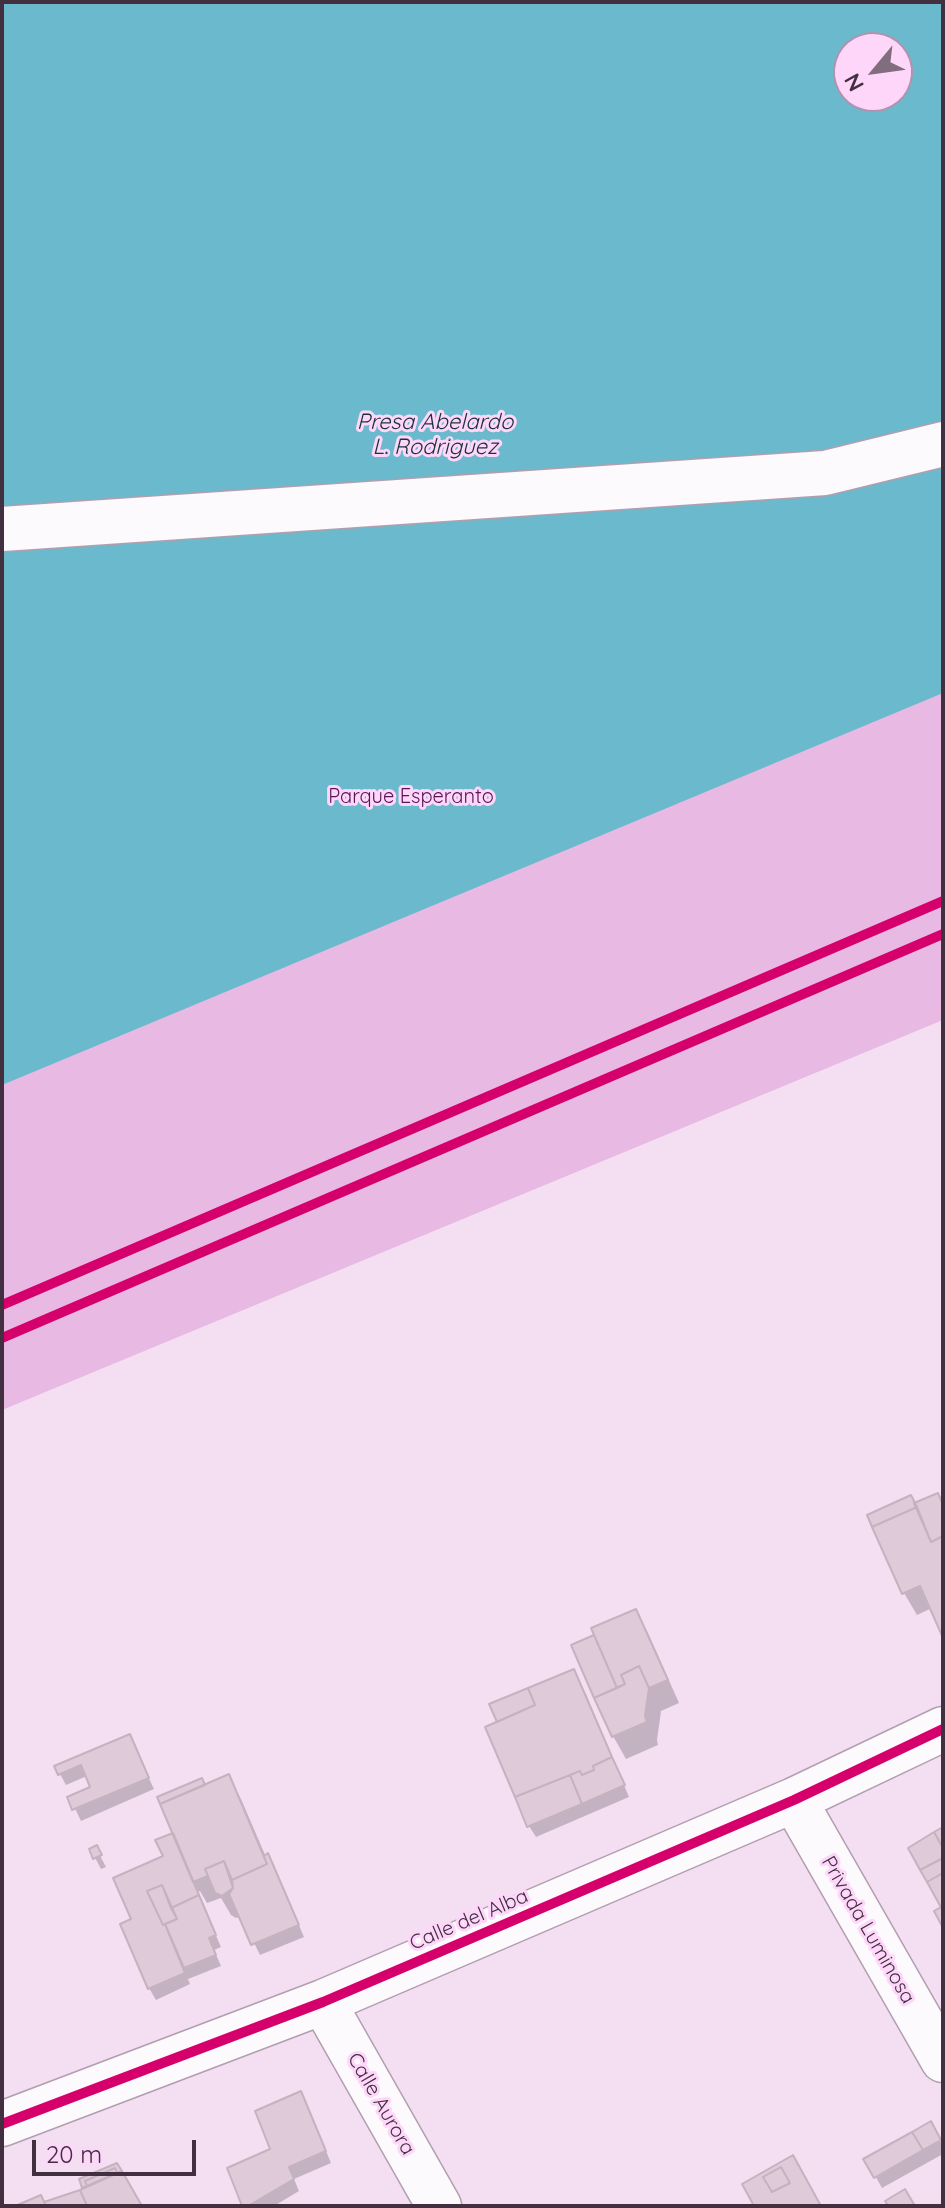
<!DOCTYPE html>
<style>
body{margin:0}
#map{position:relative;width:945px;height:2208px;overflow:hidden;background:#f4dff2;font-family:Quicksand,sans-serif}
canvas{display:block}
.frame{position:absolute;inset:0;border:4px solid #422f40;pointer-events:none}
.north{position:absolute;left:833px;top:32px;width:80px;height:80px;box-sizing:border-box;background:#fdd6f9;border:2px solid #b293af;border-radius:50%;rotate:241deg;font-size:22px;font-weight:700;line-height:32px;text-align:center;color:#422f40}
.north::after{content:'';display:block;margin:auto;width:28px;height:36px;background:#806d7e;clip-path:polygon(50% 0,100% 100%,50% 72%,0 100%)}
.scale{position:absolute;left:32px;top:2140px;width:164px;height:36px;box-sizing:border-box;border:4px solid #422f40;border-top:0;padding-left:10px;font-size:24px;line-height:28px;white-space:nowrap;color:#422f40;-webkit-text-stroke:6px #fdd6f9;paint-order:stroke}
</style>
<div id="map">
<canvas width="945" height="2208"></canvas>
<div class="frame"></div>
<div class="north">N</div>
<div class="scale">20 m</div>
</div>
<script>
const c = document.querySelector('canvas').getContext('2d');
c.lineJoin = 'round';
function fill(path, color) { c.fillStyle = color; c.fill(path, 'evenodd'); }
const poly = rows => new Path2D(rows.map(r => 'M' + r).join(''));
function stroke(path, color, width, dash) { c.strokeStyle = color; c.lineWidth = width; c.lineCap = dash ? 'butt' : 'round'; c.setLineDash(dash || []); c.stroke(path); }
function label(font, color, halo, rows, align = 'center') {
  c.font = font + ' Quicksand,sans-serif'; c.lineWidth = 6; c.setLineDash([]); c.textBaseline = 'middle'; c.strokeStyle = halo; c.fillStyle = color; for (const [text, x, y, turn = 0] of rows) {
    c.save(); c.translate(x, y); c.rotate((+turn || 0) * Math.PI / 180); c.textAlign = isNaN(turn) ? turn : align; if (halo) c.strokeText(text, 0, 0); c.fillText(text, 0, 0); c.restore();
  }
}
const green = poly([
 [943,347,943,1020,2,1410,2,380]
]);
const water = poly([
 [2,2,943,2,943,693,2,1085],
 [849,48,897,48,897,96,849,96]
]);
const shadow = poly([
 [914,1505,943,1506,943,1633,932,1608,917,1615,904,1593,869,1516],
 [636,1611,648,1633,679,1703,661,1711,657,1740,658,1745,626,1759,613,1736,574,1646,596,1636],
 [573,1671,586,1694,629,1797,536,1837,529,1826,499,1723],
 [129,1737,154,1789,81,1821,70,1798,93,1788,87,1776,66,1785,60,1774],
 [228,1777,241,1799,266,1857,268,1856,274,1867,304,1937,260,1955,241,1916,236,1918,231,1915,221,1898,207,1903,200,1891,197,1892,221,1947,214,1950,221,1966,188,1979,190,1984,156,2000,149,1988,133,1920,175,1834,205,1787],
 [96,1848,106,1867,101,1869,91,1850],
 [307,2105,331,2163,294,2179,299,2191,274,2206,244,2206,273,2150],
 [930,2124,943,2146,943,2154,882,2188,866,2160]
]);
const building = poly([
 [938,1493,943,1505,943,1536,931,1542,914,1503,938,1493],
 [911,1495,917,1507,872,1527,867,1515,911,1495],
 [917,1507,931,1542,943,1536,943,1638,920,1586,902,1594,872,1527,917,1507],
 [636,1609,668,1680,649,1688,639,1666,621,1675,625,1684,617,1688,591,1628,636,1609],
 [594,1635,617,1688,594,1698,571,1645,594,1635],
 [639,1666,649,1688,645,1716,647,1722,612,1737,594,1698,625,1684,621,1675,639,1666],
 [574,1669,612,1757,593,1766,594,1770,582,1775,580,1771,515,1797,485,1727,535,1705,528,1688,574,1669],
 [528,1688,535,1705,497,1722,489,1704,528,1688],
 [130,1734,149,1778,72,1810,67,1797,90,1787,81,1765,58,1775,54,1766,130,1734],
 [612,1757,625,1785,582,1804,570,1775,580,1771,582,1775,594,1770,593,1766,612,1757],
 [229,1774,267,1864,232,1880,224,1861,205,1869,208,1876,193,1882,160,1804,229,1774],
 [570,1775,582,1804,527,1827,515,1797,570,1775],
 [202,1778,205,1785,160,1804,157,1797,202,1778],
 [943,1827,943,1848,934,1832,943,1827],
 [934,1832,943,1848,943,1858,920,1870,908,1848,934,1832],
 [173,1833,199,1895,171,1908,162,1885,147,1891,163,1925,165,1924,185,1973,148,1989,120,1924,131,1919,113,1878,163,1856,155,1840,173,1833],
 [97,1845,102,1855,93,1859,89,1849,97,1845],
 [268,1853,299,1925,251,1945,229,1894,233,1888,232,1880,267,1864,264,1856,268,1853],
 [943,1858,943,1873,927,1882,920,1870,943,1858],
 [224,1861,233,1888,222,1896,215,1893,205,1869,224,1861],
 [943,1873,943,1911,927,1882,943,1873],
 [162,1885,177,1919,163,1925,147,1891,162,1885],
 [199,1895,216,1935,209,1938,216,1955,184,1968,165,1924,177,1919,171,1908,199,1895],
 [941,1907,943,1911,943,1928,934,1911,941,1907],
 [301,2091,326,2151,289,2167,294,2179,248,2206,242,2206,227,2168,270,2149,255,2111,301,2091],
 [931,2121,941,2140,923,2150,912,2132,931,2121],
 [912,2132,923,2150,874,2178,863,2159,912,2132],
 [793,2155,821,2206,754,2206,742,2184,793,2155],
 [781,2167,790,2183,772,2192,763,2177,781,2167],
 [117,2163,122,2171,117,2173,115,2168,85,2181,87,2186,82,2188,79,2179,117,2163],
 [781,2167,790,2183,772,2192,763,2177,781,2167],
 [115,2168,117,2173,87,2186,85,2181,115,2168],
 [122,2171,142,2206,87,2206,80,2190,122,2171],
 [905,2189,915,2206,888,2206,885,2201,905,2189],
 [80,2190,87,2206,46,2206,44,2202,80,2190],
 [41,2195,46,2206,15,2206,41,2195]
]);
const minor = poly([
 [2,529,825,473,943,444],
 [794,1800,943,2060],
 [323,2002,439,2206],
 [2,2124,323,2002,794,1800,943,1729]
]);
const cycleway = poly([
 [2,1305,943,901],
 [2,1338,943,934],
 [2,2124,323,2002,794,1800,943,1729]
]);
const parkNames = [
 ["Parque Esperanto",411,797]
];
const streetNames = [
 ["Calle del Alba",469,1920,-23],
 ["Privada Luminosa",868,1930,60],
 ["Calle Aurora",381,2104,60]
];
const waterNames = [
 ["Presa Abelardo",435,422],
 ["L. Rodriguez",435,447]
];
fill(green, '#e7b9e3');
fill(water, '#6ab9cc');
fill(shadow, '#0003');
fill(building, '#decad8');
stroke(building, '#c6b2bf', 2);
stroke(minor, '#b19faf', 47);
stroke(minor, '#fdfafd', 44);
stroke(cycleway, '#d6006c', 10);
label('20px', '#591457', '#fdd6f9', parkNames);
label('20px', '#422f40', '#fdd6f9', streetNames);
label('italic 22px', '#183236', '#fdd6f9', waterNames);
</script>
